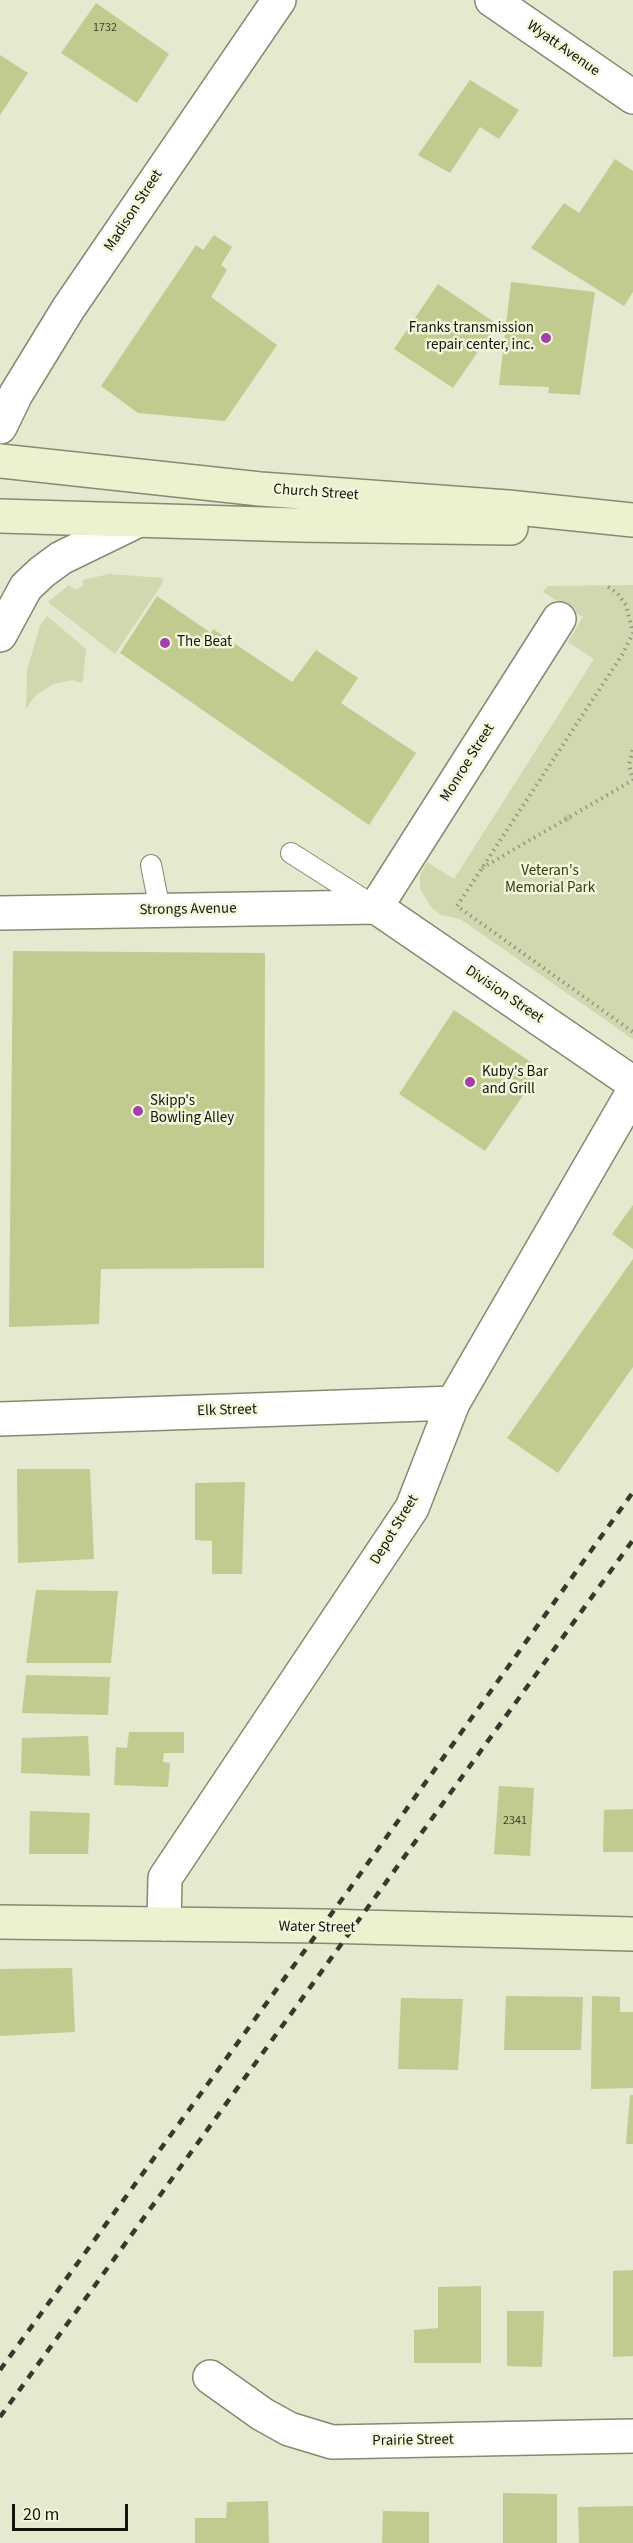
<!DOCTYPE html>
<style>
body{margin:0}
#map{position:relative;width:633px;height:2543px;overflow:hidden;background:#e4e9cf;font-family:"Source Sans 3",sans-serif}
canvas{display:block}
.scale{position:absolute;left:12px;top:2504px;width:116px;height:27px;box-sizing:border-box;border:3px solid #13140b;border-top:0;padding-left:8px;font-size:18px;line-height:21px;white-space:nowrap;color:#13140b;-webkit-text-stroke:4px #f2f7dc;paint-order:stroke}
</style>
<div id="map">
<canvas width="633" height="2543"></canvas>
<div class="scale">20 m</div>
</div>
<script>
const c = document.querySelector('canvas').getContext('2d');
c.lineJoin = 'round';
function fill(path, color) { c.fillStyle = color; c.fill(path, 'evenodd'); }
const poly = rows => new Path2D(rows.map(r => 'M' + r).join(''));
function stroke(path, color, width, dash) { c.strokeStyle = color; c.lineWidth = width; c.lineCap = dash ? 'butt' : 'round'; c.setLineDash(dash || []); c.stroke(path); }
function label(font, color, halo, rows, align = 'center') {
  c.font = font + ' "Source Sans 3",sans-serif'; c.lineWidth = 5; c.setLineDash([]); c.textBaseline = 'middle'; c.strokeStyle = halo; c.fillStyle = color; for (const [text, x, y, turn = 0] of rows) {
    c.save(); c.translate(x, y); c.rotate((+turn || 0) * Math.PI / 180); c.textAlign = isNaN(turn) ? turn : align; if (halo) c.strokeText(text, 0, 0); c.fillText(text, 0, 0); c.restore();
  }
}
const green = poly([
 [109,574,163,578,162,584,115,654,48,602,69,585,75,590,83,586,83,580],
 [633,585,633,1039,460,919,441,915,431,907,420,889,420,875,427,862,454,879,594,659,568,642,583,617,543,592,548,586],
 [47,616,86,649,83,680,81,683,73,680,53,684,35,696,26,709,27,670,40,626]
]);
const building = poly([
 [96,3,169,54,137,103,61,53],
 [0,55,28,73,0,115],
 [470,80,519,110,499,139,480,127,450,173,418,155],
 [615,159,633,171,633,292,624,306,531,248,564,203,579,213],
 [214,235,232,247,221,265,227,270,211,297,277,345,225,421,138,413,101,386,196,245,203,250],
 [511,282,595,292,580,395,548,393,549,387,499,385],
 [438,284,497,324,453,388,394,349],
 [157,596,211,633,213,629,292,682,316,650,358,678,341,703,416,753,369,825,120,653],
 [569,814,572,820,565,823,563,817],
 [13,951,265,953,264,1268,101,1269,99,1324,9,1327],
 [454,1010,541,1069,485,1151,399,1094],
 [633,1205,633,1249,612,1234],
 [633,1259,633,1367,558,1473,507,1438],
 [17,1469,90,1469,94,1559,18,1563],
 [245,1482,242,1574,212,1574,212,1541,195,1540,195,1483],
 [36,1590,118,1591,111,1663,26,1663],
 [26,1675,110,1677,108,1715,22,1713],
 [129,1732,184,1732,184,1753,164,1753,163,1762,170,1763,168,1787,114,1785,116,1747,127,1748],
 [88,1736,90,1776,21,1773,22,1738],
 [499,1786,534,1788,530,1856,494,1854],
 [633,1809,633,1852,603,1852,604,1810],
 [30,1811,90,1813,88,1854,29,1854],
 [72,1968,75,2032,0,2036,0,1969],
 [506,1996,583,1997,581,2050,504,2050],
 [592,1996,620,1997,620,2012,633,2012,633,2088,591,2089],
 [401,1998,463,1999,458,2070,398,2069],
 [630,2095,633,2095,633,2144,626,2144],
 [633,2270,633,2356,613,2357,613,2271],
 [481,2286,481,2363,414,2363,414,2330,438,2328,438,2287],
 [507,2311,544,2311,542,2367,507,2366],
 [503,2493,557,2494,557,2543,503,2543],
 [268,2501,269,2543,195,2543,195,2518,226,2518,227,2502],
 [633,2506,633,2543,579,2543,578,2507],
 [383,2511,429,2512,429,2543,382,2543]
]);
const path = poly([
 [608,587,617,593,626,605,633,633,622,655,457,906,633,1032],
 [482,868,633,780,629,765,633,748]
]);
const lane = poly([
 [291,853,371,904],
 [151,865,160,910]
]);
const street = poly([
 [492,0,633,97],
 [0,427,16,394,68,309,279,0],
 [0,635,26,587,42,572,61,558,137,521],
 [376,907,559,619],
 [376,907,633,1083],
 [0,913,376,907],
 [0,1419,453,1403],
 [164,1924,165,1878,412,1508,453,1403,633,1092],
 [210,2377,262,2414,289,2429,332,2442,633,2436]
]);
const secondary = poly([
 [0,461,260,489,508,507,633,520],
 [0,516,298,525,511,528],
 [0,1922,322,1926,633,1934]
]);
const rail = poly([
 [0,2370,348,1891,633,1492],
 [0,2417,633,1540]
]);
const markers = [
 [546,338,6,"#a341a8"],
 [165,643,6,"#a341a8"],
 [470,1082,6,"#a341a8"],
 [138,1111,6,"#a341a8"]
];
const numberNames = [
 ["1732",105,28],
 ["2341",515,1821]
];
const streetNames = [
 ["Wyatt Avenue",563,49,35],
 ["Madison Street",134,211,-57],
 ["Church Street",316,493,4],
 ["Monroe Street",468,763,-58],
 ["Strongs Avenue",188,910,-1],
 ["Division Street",504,995,34],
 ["Elk Street",227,1411,-2],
 ["Depot Street",395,1530,-59],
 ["Water Street",317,1928,1],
 ["Prairie Street",413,2441,-1]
];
const poiNames = [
 ["Franks transmission",534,329,"right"],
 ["repair center, inc.",534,346,"right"],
 ["The Beat",177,643],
 ["Kuby's Bar",482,1073],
 ["and Grill",482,1090],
 ["Skipp's",150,1102],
 ["Bowling Alley",150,1119]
];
const parkNames = [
 ["Veteran's",550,872],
 ["Memorial Park",550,889]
];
fill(green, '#d1d8af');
fill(building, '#c1cb8f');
stroke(lane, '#858a72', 22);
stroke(street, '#858a72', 36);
stroke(secondary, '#858a72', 36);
stroke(path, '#929683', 4, [1.5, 4.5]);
stroke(lane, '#fff', 20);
stroke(street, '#fff', 33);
stroke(secondary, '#edf1d0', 33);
stroke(rail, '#38392d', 4.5, [8, 8]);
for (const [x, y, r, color] of markers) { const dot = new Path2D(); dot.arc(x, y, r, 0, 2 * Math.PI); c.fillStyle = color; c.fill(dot); stroke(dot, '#f2f7dc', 2); }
label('12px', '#3e422c', null, numberNames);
label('15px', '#13140b', '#f2f7dc', streetNames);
label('15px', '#13140b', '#f2f7dc', poiNames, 'left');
label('15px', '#343a0b', '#f2f7dc', parkNames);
</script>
